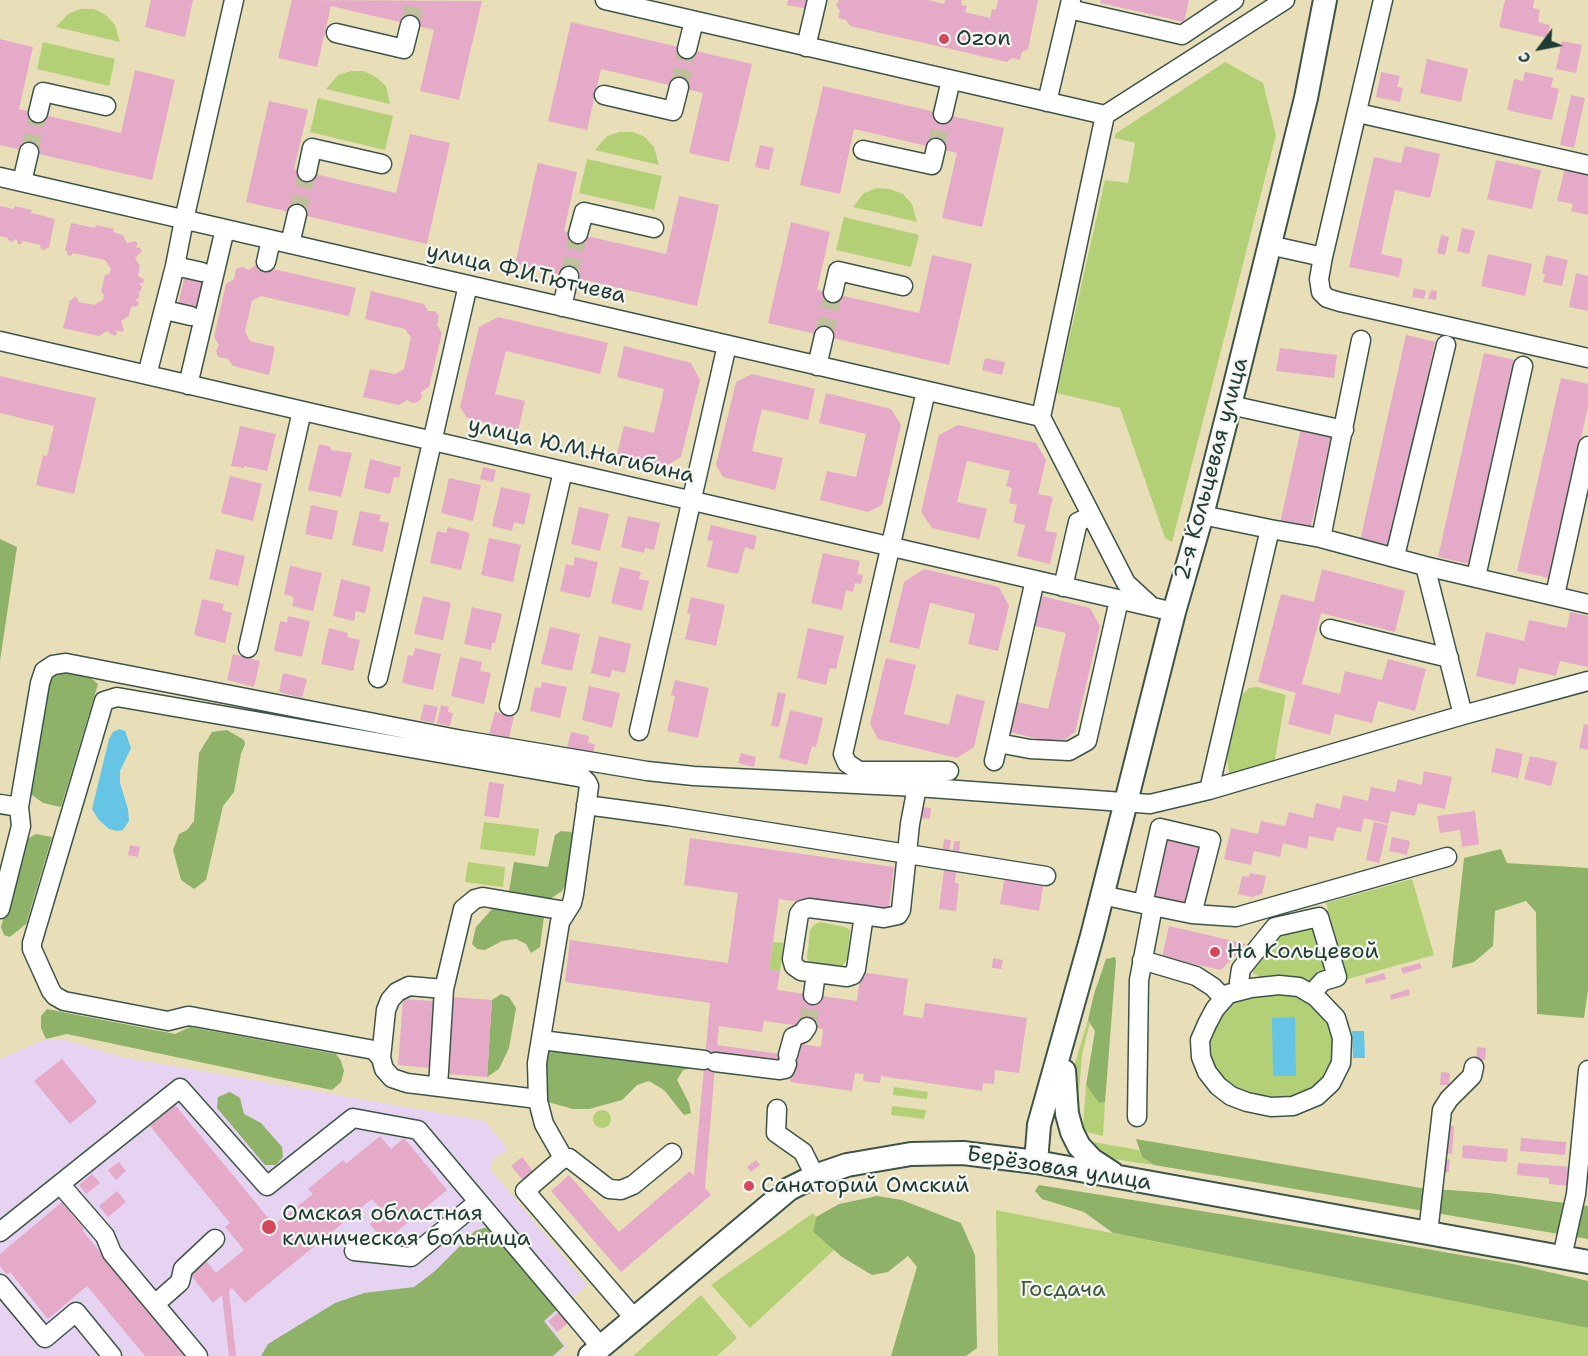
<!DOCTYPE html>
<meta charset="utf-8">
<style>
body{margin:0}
#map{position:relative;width:1588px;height:1356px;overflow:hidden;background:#e8dfb9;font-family:"Shantell Sans",sans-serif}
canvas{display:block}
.north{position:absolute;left:1510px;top:18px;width:60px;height:60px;-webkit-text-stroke:4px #f6f6f2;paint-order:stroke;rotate:238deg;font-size:16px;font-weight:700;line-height:24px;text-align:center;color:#1f3d34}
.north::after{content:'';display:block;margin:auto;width:21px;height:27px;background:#1f3d34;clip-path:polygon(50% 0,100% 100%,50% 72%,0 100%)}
</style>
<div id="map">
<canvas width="1588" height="1356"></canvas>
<div class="north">С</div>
</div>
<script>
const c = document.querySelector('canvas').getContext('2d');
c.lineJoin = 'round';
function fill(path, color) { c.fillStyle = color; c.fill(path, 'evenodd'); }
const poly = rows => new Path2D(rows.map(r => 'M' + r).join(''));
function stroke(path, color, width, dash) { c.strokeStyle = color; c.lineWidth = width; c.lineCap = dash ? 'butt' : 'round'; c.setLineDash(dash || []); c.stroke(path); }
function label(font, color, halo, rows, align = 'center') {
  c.font = font + ' "Shantell Sans",sans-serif'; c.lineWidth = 4.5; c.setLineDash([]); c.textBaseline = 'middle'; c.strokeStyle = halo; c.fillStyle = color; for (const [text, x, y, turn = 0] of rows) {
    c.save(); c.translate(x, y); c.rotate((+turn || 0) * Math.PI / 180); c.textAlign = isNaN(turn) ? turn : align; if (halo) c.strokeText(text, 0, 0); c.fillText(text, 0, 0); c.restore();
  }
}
const built = poly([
 [46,1039,61,1039,122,1057,484,1121,508,1149,493,1159,490,1169,587,1285,548,1321,567,1347,556,1356,0,1356,0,1059]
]);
const green = poly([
 [80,9,94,9,106,15,115,25,120,42,56,27,68,14],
 [43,42,115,59,109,86,37,69],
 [1225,62,1263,83,1276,135,1172,542,1165,538,1120,408,1057,393,1105,180,1128,183,1135,143,1115,138,1115,134],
 [351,71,364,71,376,77,386,86,390,104,326,89,338,75],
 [318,98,393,116,385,150,310,132],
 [620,132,633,132,645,137,654,147,659,165,595,150,607,136],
 [587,159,662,176,654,210,579,193],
 [877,188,890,189,903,194,912,204,917,222,853,207,864,193],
 [844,217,919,235,911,267,836,250],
 [1257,687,1286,695,1274,765,1232,777,1229,774,1227,759,1242,695,1249,688],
 [484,822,539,829,535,856,480,849],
 [468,862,505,867,503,887,465,882],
 [1412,879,1434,955,1348,979,1326,903],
 [820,922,845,927,850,930,847,960,842,966,812,963,807,959,810,930,814,925],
 [1306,925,1313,929,1325,961,1322,973,1314,980,1303,982,1263,978,1254,974,1250,968,1274,936],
 [773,942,784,943,780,971,769,970],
 [1297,992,1331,1020,1336,1061,1327,1079,1292,1101,1273,1102,1234,1091,1212,1069,1206,1041,1231,999,1252,993],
 [1088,1020,1090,1022,1082,1055,1077,1117,1073,1082,1075,1063],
 [1086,1085,1099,1103,1105,1102,1103,1136,1087,1132,1083,1128],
 [894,1087,928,1092,927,1099,893,1095],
 [892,1106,926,1110,924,1119,891,1115],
 '593 1119a9 9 0 1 1 18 0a9 9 0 1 1-18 0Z',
 [1082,1140,1139,1150,1142,1157,1154,1165,1107,1158],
 [996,1210,1588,1328,1588,1356,998,1356],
 [813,1213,816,1217,813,1232,834,1250,750,1328,711,1285],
 [701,1295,737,1338,717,1356,633,1356]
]);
const forest = poly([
 [0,539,17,547,0,661],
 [65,673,90,677,98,684,61,807,43,803,32,795,28,784,49,679,56,674],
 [227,730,244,740,245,744,241,754,234,792,223,806,206,880,194,889,181,880,173,850,179,834,187,830,194,821,199,753,212,732],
 [561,831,571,832,576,838,569,879,562,891,550,899,544,916,540,947,531,953,526,944,516,939,502,941,485,950,477,949,472,944,476,927,492,909,502,906,508,897,514,862,548,867,555,835],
 [36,834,52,837,26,924,10,937,4,935,1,927,25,840],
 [1501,849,1507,863,1588,868,1588,990,1584,1018,1537,1014,1536,912,1526,901,1495,911,1493,946,1474,962,1452,968,1464,858],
 [1115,957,1116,961,1105,1102,1099,1103,1086,1085,1095,1031,1088,1020,1094,994,1106,959],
 [501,994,509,997,516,1008,509,1048,499,1069,487,1077,492,1000],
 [47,1009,175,1034,190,1027,336,1054,341,1061,344,1071,341,1082,332,1090,67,1034,46,1039,41,1028,41,1016],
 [548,1047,697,1067,683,1070,677,1080,689,1103,691,1113,684,1115,664,1090,649,1081,637,1085,622,1100,589,1109,573,1109,548,1102,543,1095,543,1053],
 [230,1092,240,1098,244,1114,261,1123,282,1147,283,1157,276,1165,265,1165,217,1108,218,1097],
 [1136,1139,1421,1188,1489,1193,1588,1206,1588,1239,1154,1165,1142,1157],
 [1039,1185,1307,1228,1518,1265,1588,1281,1588,1328,1113,1233,1084,1212,1042,1199,1035,1191],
 [877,1196,902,1200,961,1223,975,1255,977,1348,966,1356,891,1356,917,1267,908,1256,888,1272,872,1275,842,1257,813,1232,816,1217,839,1204],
 [484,1228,492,1228,560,1307,544,1321,564,1346,553,1356,261,1356,268,1344,335,1303,364,1293,414,1287,435,1271,475,1231]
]);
const water = poly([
 [119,729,125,731,131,748,120,771,120,783,128,809,129,821,123,830,117,831,109,829,98,819,92,809,109,739,113,732],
 [1295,1017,1296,1076,1273,1076,1272,1018],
 [1352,1031,1364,1031,1365,1058,1353,1058]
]);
const building = poly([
 [151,0,193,0,185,37,145,27],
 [292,0,482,1,459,100,420,91,434,30,331,6,317,67,278,58],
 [788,0,810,0,808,9,787,5],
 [839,0,928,0,944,4,945,0,962,0,961,5,967,6,965,12,990,18,992,9,996,10,998,0,1038,0,1028,49,1022,52,1020,60,1012,58,1007,62,850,26,846,20,838,18,840,11,836,5],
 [1101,0,1189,0,1184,22,1100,3],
 [1505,0,1534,0,1533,8,1540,10,1538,22,1550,25,1547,38,1499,27],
 [571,22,752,64,729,162,689,153,703,93,601,69,587,130,548,121],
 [0,39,33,47,19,109,121,133,135,70,175,80,152,180,0,145],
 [1562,41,1582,45,1576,73,1556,69],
 [1427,59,1468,69,1461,102,1420,93],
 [1381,72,1400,76,1397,87,1403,88,1400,102,1376,97],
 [1525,72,1553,78,1551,87,1559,89,1552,120,1507,110,1514,79,1523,81],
 [823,86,1004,128,982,227,942,218,957,153,854,129,840,194,800,185],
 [1571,95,1585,98,1574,148,1560,145],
 [269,101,308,110,294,169,396,193,410,134,450,143,427,244,246,202],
 [760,145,774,148,769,170,755,167],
 [1405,146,1440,154,1430,198,1395,190,1381,254,1403,259,1399,277,1349,267,1374,157,1401,163],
 [1496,160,1541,170,1532,209,1487,199],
 [538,163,577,172,564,231,666,254,679,196,719,205,697,306,515,264],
 [1565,168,1588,173,1588,215,1571,211,1573,204,1557,201],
 [0,206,14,209,15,206,32,210,31,213,55,219,49,247,44,250,41,249,40,245,23,241,21,244,18,244,17,240,15,239,12,242,8,240,8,238,0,236],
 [791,222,830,232,817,290,919,313,932,255,972,264,949,365,768,323],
 [71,223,95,228,96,225,114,229,113,232,123,235,127,243,136,241,138,244,135,247,140,248,142,251,135,258,140,266,138,276,144,279,143,283,139,283,142,287,141,291,137,292,140,294,139,298,135,300,139,302,138,306,131,307,129,316,121,321,124,330,121,332,116,330,117,334,114,336,107,331,99,336,63,328,70,300,72,300,74,297,78,298,78,302,94,305,103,300,104,295,101,292,105,275,109,274,111,269,105,260,73,253,71,256,67,255,67,251,65,251],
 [1462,228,1475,231,1469,254,1457,251],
 [1441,235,1449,237,1445,255,1437,253],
 [1488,254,1532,264,1525,296,1481,286],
 [1546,255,1568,260,1562,286,1543,282,1545,274,1542,273],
 [256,265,356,288,349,316,261,296,252,301,245,331,250,341,275,347,269,375,233,366,228,359,218,357,216,351,219,345,214,337,226,284,234,279,236,269,242,267,249,270],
 [1576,273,1588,276,1588,311,1569,307],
 [185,275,206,279,198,310,178,305],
 [1414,288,1426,291,1424,299,1412,297],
 [1431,290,1437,291,1436,300,1428,299],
 [371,291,424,304,428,311,435,311,439,316,437,325,442,333,429,387,421,392,422,397,418,402,412,403,407,400,399,405,363,397,370,369,395,374,404,369,411,338,405,329,365,319],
 [498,317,608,343,600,374,506,351,495,394,525,401,518,431,467,418,460,407,479,327],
 [1406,335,1435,342,1389,548,1360,541],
 [624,346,691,363,700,380,681,457,666,466,617,454,624,426,654,433,664,389,617,377],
 [1280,348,1337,355,1334,378,1276,371],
 [1484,353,1515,360,1469,564,1438,557],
 [985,358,1005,362,1002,375,982,370],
 [752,374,815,389,808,420,762,409,752,451,783,458,775,490,723,477,716,465,736,382],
 [0,376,96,398,74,494,36,485,43,455,47,456,54,426,0,413],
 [1561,378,1588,384,1588,407,1549,578,1517,571],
 [826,393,891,409,901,425,882,505,868,512,820,500,827,471,856,477,866,434,819,423],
 [958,425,1036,443,1046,460,1038,494,1053,497,1045,531,1057,533,1050,564,1017,556,1025,525,1013,522,1017,505,1009,503,1012,488,1006,486,1010,471,967,461,957,502,987,509,979,539,932,528,921,512,939,435],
 [240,426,276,434,267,471,244,466,244,468,231,466],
 [1301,428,1332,435,1310,530,1280,523],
 [319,444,331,447,331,450,352,453,341,497,308,490],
 [370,459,401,467,399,478,394,477,390,494,364,488],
 [483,467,496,470,493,482,480,479],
 [230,476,262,484,253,521,221,513],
 [449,478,481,485,473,521,441,513],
 [501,487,531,494,524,525,514,522,512,531,492,526],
 [311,505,338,511,332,540,305,534],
 [579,507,609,514,600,551,571,544],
 [360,511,381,515,379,521,389,523,383,552,352,545],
 [628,516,660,523,654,550,645,548,644,553,621,547],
 [711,525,757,536,754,550,745,547,738,574,707,567,713,541,707,540],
 [448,527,470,533,461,570,430,563,437,531,446,533],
 [489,538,521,545,513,582,481,575],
 [216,549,245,556,238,586,209,579],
 [823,553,860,561,857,574,863,575,861,584,855,583,853,592,846,590,842,610,811,603],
 [575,557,598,562,590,598,560,591,566,564,573,566],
 [290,566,322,573,313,611,292,606,294,597,284,594],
 [620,567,641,572,639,579,649,581,642,611,611,603],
 [924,569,999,587,1009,606,998,651,968,644,975,614,930,603,919,649,889,642,904,582],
 [1322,569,1405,591,1395,632,1321,613,1302,684,1340,694,1345,671,1382,680,1388,659,1426,669,1415,711,1378,701,1372,723,1335,714,1330,735,1288,724,1296,693,1258,682,1281,594,1314,602],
 [341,579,371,587,365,613,356,611,354,621,333,616],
 [423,596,451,603,443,640,414,634],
 [1042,596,1090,608,1100,626,1075,732,1059,744,1010,732,1017,702,1048,709,1066,633,1035,626],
 [691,597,725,605,716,646,685,639,691,614,687,613],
 [202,599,224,604,222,610,232,613,225,643,194,635],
 [472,607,502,614,495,643,492,643,491,650,464,644],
 [1570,612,1588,616,1588,667,1560,661,1556,676,1519,668,1515,685,1476,676,1486,632,1524,641,1529,620,1567,628],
 [288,616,310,621,302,657,274,651,280,621,287,622],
 [550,627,580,634,572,671,541,664],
 [329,628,348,633,347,637,360,640,353,671,321,664],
 [808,628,844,636,836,669,830,668,826,685,797,678],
 [599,636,631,644,625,673,612,670,610,678,591,673],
 [415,648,441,654,433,690,402,683,408,655,413,656],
 [233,654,260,661,254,687,227,680],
 [460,657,482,662,480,671,491,673,484,704,451,696],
 [886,658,916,665,904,714,949,725,956,694,985,701,974,747,957,758,878,739,870,724],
 [283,673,307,679,302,698,279,692],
 [675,680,709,688,698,738,667,731,675,696,671,695],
 [542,682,567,687,560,718,530,711,535,687,541,688],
 [589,686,620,693,612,728,582,720],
 [778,692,786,694,779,727,771,726],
 [424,704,438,707,434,723,420,720],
 [441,705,449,707,448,712,453,713,450,726,437,723],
 [790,710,823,718,816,747,812,746,807,765,779,758],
 [495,712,514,716,509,738,489,734],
 [1584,724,1588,725,1588,750,1579,748],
 [571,732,589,736,588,743,595,744,593,753,567,747],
 [1496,748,1523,754,1518,778,1491,772],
 [741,753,756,757,754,767,738,763],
 [1530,756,1557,762,1551,786,1524,779],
 [1424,771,1452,777,1445,809,1418,803,1415,816,1391,811,1388,824,1364,818,1361,832,1337,827,1333,841,1309,836,1307,849,1283,843,1280,857,1254,851,1251,865,1224,859,1231,828,1258,834,1261,821,1285,826,1289,812,1313,818,1316,803,1340,809,1343,795,1368,801,1371,787,1395,792,1398,779,1422,785],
 [489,782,504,784,499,818,484,816],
 [921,807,931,808,930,819,920,818],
 [1475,811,1479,844,1462,847,1460,830,1440,833,1437,816],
 [1374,822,1388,825,1379,863,1366,860],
 [1168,837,1202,845,1189,904,1154,896],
 [1392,837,1410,841,1407,855,1389,851],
 [690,838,894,867,888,914,779,899,769,970,780,971,777,990,857,1001,861,972,908,979,903,1015,923,1018,925,1003,1027,1018,1019,1073,995,1070,994,1084,983,1083,982,1091,881,1076,880,1083,863,1081,864,1074,855,1073,852,1091,790,1082,792,1065,716,1054,705,1188,711,1195,621,1272,551,1191,569,1175,619,1232,690,1171,694,1176,710,1003,565,982,570,940,728,963,738,893,684,885],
 [764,1021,823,1029,821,1047,795,1043,794,1056,717,1045,719,1026,762,1032],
 [944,839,951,840,949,854,942,854],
 [954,841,960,841,959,856,952,855],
 [130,845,140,847,138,857,128,855],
 [944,870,956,872,955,883,959,884,956,911,939,909],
 [1250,873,1266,876,1262,894,1252,897,1238,894,1242,876,1249,877],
 [1005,876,1044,882,1039,911,1000,904],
 [1169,926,1246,944,1221,970,1162,957],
 [993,958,1003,960,1001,969,992,968],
 [1420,963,1422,968,1403,974,1401,968],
 [1384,973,1386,979,1366,984,1365,979],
 [1409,989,1410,995,1391,1000,1390,995],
 [451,997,492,1000,487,1077,446,1074],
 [403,999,434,1001,429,1068,398,1065],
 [1477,1047,1486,1048,1485,1060,1476,1060],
 [62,1059,97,1102,70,1124,34,1081],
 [1441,1072,1450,1073,1449,1085,1440,1085],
 [175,1105,274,1225,313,1194,308,1189,343,1160,346,1164,380,1136,391,1149,404,1138,447,1190,384,1242,370,1224,384,1213,372,1199,245,1303,232,1288,229,1290,236,1356,229,1356,222,1295,213,1303,190,1274,206,1261,216,1273,244,1250,225,1227,230,1223,150,1126],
 [1448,1126,1454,1126,1452,1154,1446,1153],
 [1521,1138,1566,1142,1565,1155,1520,1151],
 [1463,1145,1508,1149,1507,1162,1462,1158],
 [522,1157,533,1171,523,1180,511,1166],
 [1444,1159,1450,1159,1449,1172,1443,1172],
 [756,1160,760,1165,751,1172,747,1167],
 [119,1162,126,1171,116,1180,108,1170],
 [1518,1163,1573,1167,1571,1186,1549,1184,1549,1178,1517,1175],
 [92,1174,100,1183,86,1194,79,1185],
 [117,1191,126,1202,108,1217,99,1206],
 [62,1202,84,1229,82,1230,185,1356,145,1356,87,1286,48,1319,10,1272,7,1275,0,1266,0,1254],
 [564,1308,573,1319,557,1332,548,1321]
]);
const minorTunnel = poly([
 [410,25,415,0],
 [679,87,687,49],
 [936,148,943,114],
 [29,152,38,113],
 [297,214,307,172],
 [569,276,578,234],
 [824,336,833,293],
 [807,1027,813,995]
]);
const minor = poly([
 [605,0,1105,115],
 [1383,0,1323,257,1319,279,1321,292,1327,298,1340,302,1588,358],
 [1069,9,1182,35,1234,0],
 [336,33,404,49,410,25],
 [806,47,817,0],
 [687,49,694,21],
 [604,95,673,111,679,87],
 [1047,102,1071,0],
 [38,113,43,92,106,106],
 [1358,113,1588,165],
 [943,114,951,80],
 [863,150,932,165,936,148],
 [307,172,312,148,382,164],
 [0,177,1041,417],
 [22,182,29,152],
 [578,234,584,212,654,228],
 [290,244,297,214],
 [1269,245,1323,257],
 [266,262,271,240],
 [175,266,202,272],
 [833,293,838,271,903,286],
 [562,307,569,276],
 [165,310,191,316],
 [0,341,1174,612],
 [817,366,824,336],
 [147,375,175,266,184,220,234,0],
 [188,385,225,229],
 [926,391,843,754,847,763,859,771,949,771],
 [1230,405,1344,430],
 [1202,515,1270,529],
 [1321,538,1361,340],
 [1395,556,1446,345],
 [1425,566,1463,715],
 [1476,577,1523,366],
 [1063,587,1078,522,1091,516],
 [1555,595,1588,446],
 [1151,606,1126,583,1041,417,1105,115,1285,0],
 [1330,629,1449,658],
 [248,648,302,411],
 [378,678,468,285],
 [509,706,563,471],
 [639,731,727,345],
 [998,743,1030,749,1069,751,1087,741,1119,600],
 [994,761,1035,580],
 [1209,790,1270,529,1321,538,1425,566,1588,604],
 [0,804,19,807],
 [586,805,668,816,1046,876],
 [1102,895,1143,904,1192,914,1211,840,1160,828,1143,904],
 [0,909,21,826,19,807,40,683,44,671,53,665,66,663,462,740,647,771,694,776,917,787,1150,804,1209,790,1463,715,1588,681],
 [1192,914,1236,917,1447,857],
 [864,915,856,969,853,975,847,977,801,971,794,966,792,959,799,914,802,910,809,908,864,915,884,918,898,915,901,910,910,824,917,787],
 [1142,960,1196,976,1213,987,1224,999],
 [1279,985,1299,987,1316,997,1336,1018,1342,1038,1341,1063,1331,1083,1317,1096,1293,1106,1271,1107,1247,1102,1231,1096,1218,1086,1207,1072,1201,1057,1200,1040,1207,1024,1215,1009,1228,994,1251,988,1279,985],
 [1242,990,1239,982,1241,969,1275,927,1319,917,1337,977,1323,981,1311,994],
 [813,995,816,973],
 [541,1040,704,1060],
 [788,1055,793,1037,803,1033,807,1027],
 [381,1058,386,1010,390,1000,397,992,409,986,444,989],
 [715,1062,780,1070,785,1069,787,1064],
 [438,1087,444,989,463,909,475,899,483,897,566,911],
 [538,1099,407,1083,392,1078,384,1069,381,1058,374,1050,195,1017,188,1016,168,1021,64,1001,55,996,51,991,32,949,32,943,104,701,117,697,583,778,587,782,589,786,574,894,572,903,560,922,537,1063,538,1099,538,1101,544,1124,561,1154,562,1159],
 [777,1109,776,1133,803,1152,815,1176],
 [1137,1117,1139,980,1153,906],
 [60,1184,105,1236,112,1253,198,1356],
 [0,1232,180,1088,267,1186,353,1118,418,1130,600,1346],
 [1428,1233,1442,1110,1449,1099,1472,1076,1474,1067],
 [354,1251,411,1257,478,1202],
 [1562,1257,1576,1194,1588,1070],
 [0,1284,45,1338,76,1312,112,1356],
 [155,1304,180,1282,183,1269,215,1239],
 [634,1318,525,1191,562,1159,569,1158,609,1189,621,1190,633,1185,672,1153]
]);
const major = poly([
 [1064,1071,1067,1114,1072,1132,1079,1146,1092,1160,1112,1173],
 [1036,1162,1039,1125,1092,936,1174,612,1202,515,1230,405,1306,98,1325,0],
 [590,1356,789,1189,815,1176,847,1165,911,1154,963,1153,1036,1162,1588,1262]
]);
const markers = [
 [944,39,6,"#d1495b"],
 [1215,952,6,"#d1495b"],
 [749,1186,6,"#d1495b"],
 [269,1227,8,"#d1495b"]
];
const poiNames = [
 ["Ozon",956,39],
 ["На Кольцевой",1227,952],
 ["Санаторий Омский",761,1186],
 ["Омская областная",282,1214],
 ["клиническая больница",282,1239]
];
const streetNames = [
 ["улица Ф.И.Тютчева",526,274,13],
 ["улица Ю.М.Нагибина",581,451,13],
 ["2-я Кольцевая улица",1212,469,-75],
 ["Берёзовая улица",1059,1169,9]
];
const parkNames = [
 ["Госдача",1063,1290]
];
fill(built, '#e5d3f1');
fill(green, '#b3d077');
fill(forest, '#8eb268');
fill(water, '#66c5e4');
fill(building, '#e5aac7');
stroke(minorTunnel, '#c0bf9e', 18, [18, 9]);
stroke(minor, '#3d5548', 21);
stroke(major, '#3d5548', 26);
stroke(minor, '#fff', 18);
stroke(major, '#fff', 22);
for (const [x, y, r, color] of markers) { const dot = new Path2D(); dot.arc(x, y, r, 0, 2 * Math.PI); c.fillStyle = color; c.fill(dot); stroke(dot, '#f6f6f2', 2); }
label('22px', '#1f3d34', '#f6f6f2', poiNames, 'left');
label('22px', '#1f3d34', '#f6f6f2', streetNames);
label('22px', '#3d5a41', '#f6f6f2', parkNames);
</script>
